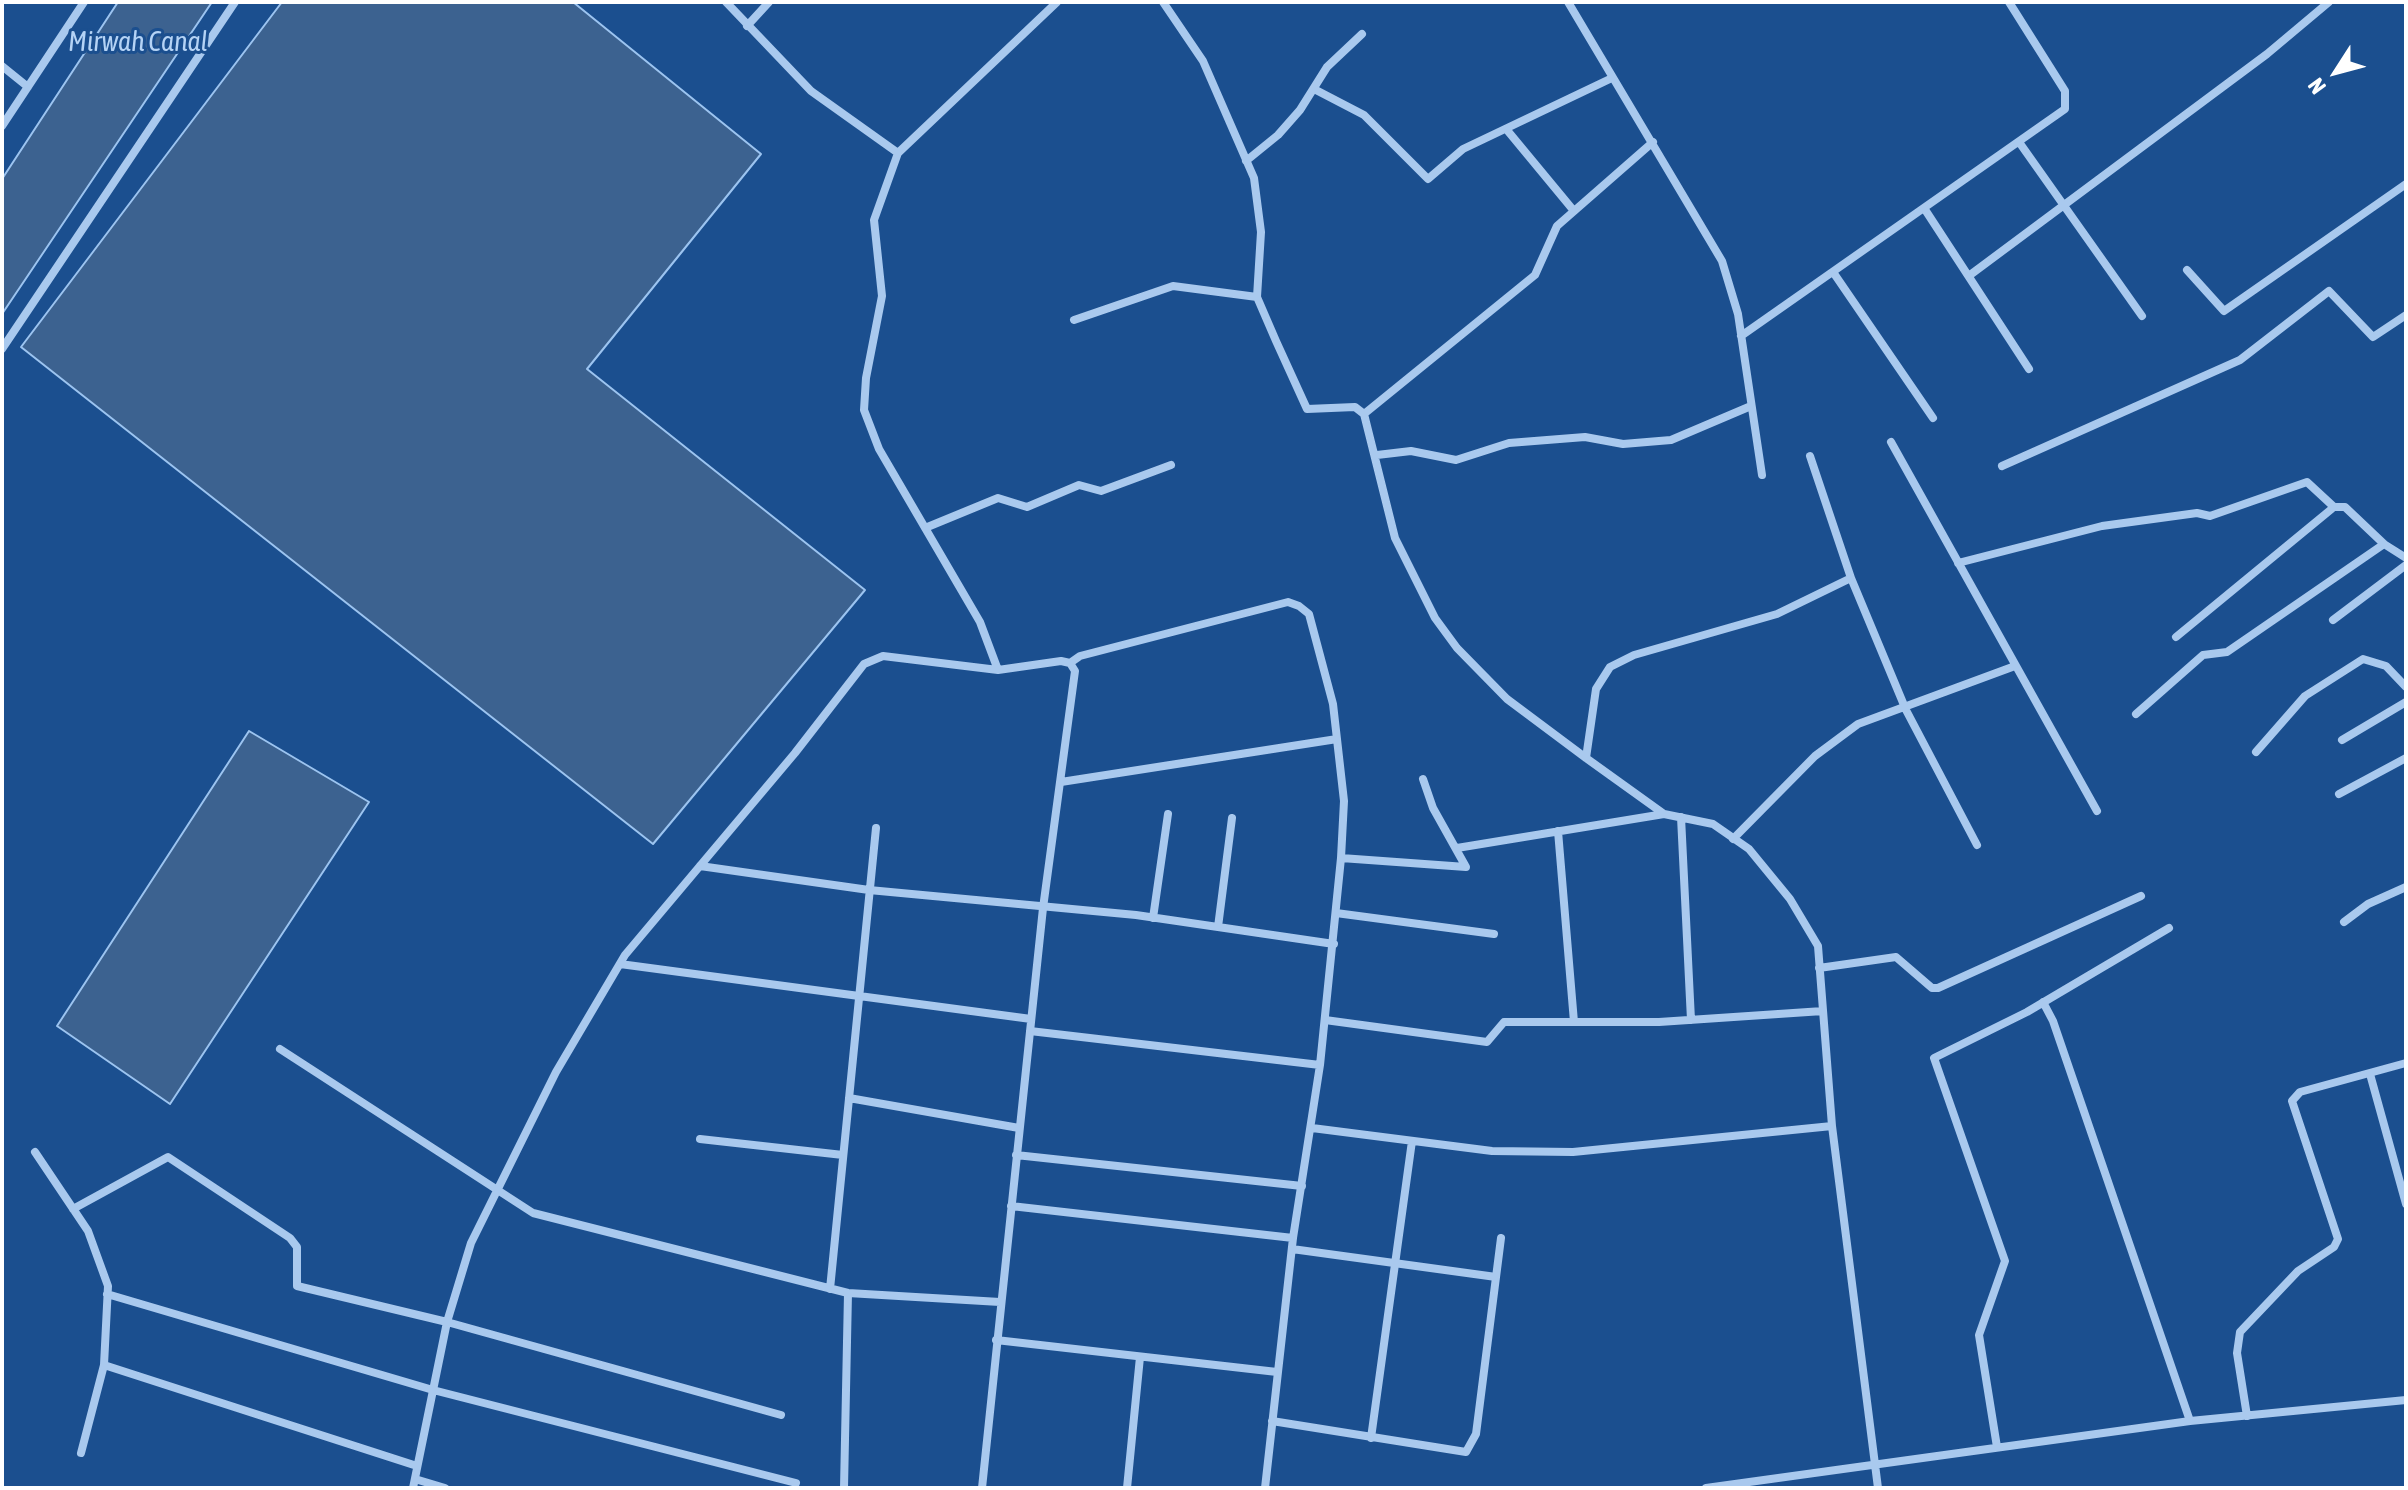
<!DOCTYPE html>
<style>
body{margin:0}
#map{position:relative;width:2408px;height:1490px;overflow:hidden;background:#1b4f8f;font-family:"Asap Condensed",sans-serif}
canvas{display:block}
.frame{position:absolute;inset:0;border:4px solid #fff;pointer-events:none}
.north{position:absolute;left:2296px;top:32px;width:80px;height:80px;-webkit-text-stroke:6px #1b4f8f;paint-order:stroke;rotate:234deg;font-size:22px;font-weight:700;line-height:32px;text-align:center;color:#fff}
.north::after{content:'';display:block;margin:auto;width:28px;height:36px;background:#fff;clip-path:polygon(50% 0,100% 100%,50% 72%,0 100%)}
</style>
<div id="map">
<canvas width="2408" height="1490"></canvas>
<div class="frame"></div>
<div class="north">N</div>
</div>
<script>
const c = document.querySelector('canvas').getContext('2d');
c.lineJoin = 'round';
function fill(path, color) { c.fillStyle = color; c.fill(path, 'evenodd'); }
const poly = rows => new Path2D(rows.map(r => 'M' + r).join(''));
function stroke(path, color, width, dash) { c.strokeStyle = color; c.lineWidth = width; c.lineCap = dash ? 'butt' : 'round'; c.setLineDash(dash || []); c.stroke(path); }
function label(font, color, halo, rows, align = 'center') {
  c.font = font + ' "Asap Condensed",sans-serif'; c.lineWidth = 6; c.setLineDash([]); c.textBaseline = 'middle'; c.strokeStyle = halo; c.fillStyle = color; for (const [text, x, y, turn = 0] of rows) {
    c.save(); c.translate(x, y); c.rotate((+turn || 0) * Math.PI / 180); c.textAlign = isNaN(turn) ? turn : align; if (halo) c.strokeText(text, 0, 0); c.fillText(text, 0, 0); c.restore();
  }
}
const water = poly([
 [118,2,212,2,2,314,2,179,118,2],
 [282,2,573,2,761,154,587,369,865,590,653,844,21,347,282,2],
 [249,731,369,802,170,1104,57,1026,249,731]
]);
const street = poly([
 [726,2,811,91,898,153],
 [1163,2,1203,61,1254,178,1261,232,1257,297,1276,341,1307,409,1355,407,1364,414,1395,538,1435,618,1457,648,1507,699,1586,758,1664,814,1713,824,1749,849,1790,899,1818,946,1832,1126,1878,1488],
 [1568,2,1722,261,1738,314,1762,475],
 [747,26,769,2],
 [2,66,28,87],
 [1314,89,1364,115,1428,179,1463,149,1612,78],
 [2,126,84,2],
 [1507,130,1574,211],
 [2019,142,2142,316],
 [1246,161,1278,135,1300,110,1327,67,1362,34],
 [1924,208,2029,369],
 [2187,270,2224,311,2406,184],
 [1833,272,1933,418],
 [1970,275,2267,54,2329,2],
 [1074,320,1173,286,1257,297],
 [1741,336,2065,109,2065,91,2009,2],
 [2,349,235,2],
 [1364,414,1535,275,1557,226,1653,142],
 [1891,442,2097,811],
 [1377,455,1411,451,1456,460,1509,443,1585,437,1623,444,1671,440,1751,406],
 [1810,456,1851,578,1906,710,1977,845],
 [2002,466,2240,360,2329,291,2373,337,2406,315],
 [925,528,998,498,1027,507,1079,485,1101,491,1171,465],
 [1958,563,2102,526,2197,513,2210,516,2307,482,2334,507],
 [2333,620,2406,565],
 [2176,637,2334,507,2345,507,2384,544],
 [1070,663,1080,656,1288,602,1299,606,1309,614,1333,704,1344,801,1341,858],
 [2136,714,2203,655,2227,652,2384,544,2406,558],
 [2342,740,2406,702],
 [2256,752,2305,696,2363,659,2386,666,2406,687],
 [1586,758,1596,689,1610,667,1634,655,1777,614,1851,578],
 [1061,782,1337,739],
 [2339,794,2406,758],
 [1681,817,1691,1020],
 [1558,831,1574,1022],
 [1733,839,1815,756,1858,724,2015,666],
 [1457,848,1664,814],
 [700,866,869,890,1136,915,1334,944],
 [1336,913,1494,934],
 [1153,918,1168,814],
 [2344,922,2368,904,2406,887],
 [1218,927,1232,818],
 [620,964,1031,1019],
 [1819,968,1896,957,1932,988,1938,988,2141,896],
 [2043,1002,2053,1021,2190,1421],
 [1325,1020,1487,1042,1504,1022,1659,1022,1823,1011],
 [1030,1031,1320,1065],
 [280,1049,533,1213,848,1293,1000,1302],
 [2370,1074,2406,1204],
 [849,1098,1019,1128],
 [1312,1128,1492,1151,1573,1152,1832,1126],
 [700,1139,843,1155],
 [35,1152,88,1231,108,1286,104,1365,81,1453],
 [1016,1155,1302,1186],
 [1011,1206,1293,1238],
 [73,1209,168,1157,290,1238,297,1247,297,1286,447,1322,781,1415],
 [1292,1249,1496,1277],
 [830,1289,876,828],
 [107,1294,433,1390,796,1483],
 [996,1340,1277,1372],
 [104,1365,417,1466],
 [2247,1416,2237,1353,2240,1332,2298,1271,2334,1247,2338,1239,2292,1101,2300,1092,2406,1063],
 [1272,1421,1466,1452,1476,1434,1501,1238],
 [1371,1438,1412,1141],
 [1997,1447,1979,1335,2005,1261,1934,1058,2027,1012,2169,928],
 [415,1479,445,1488],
 [413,1488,447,1322,471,1243,556,1072,625,955,795,753,864,664,883,656,998,670,980,622,879,449,864,410,866,378,882,296,874,220,898,153,1057,2],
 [844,1488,848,1293],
 [982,1488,1043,908,1075,671,1070,663,1061,661,998,670],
 [1127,1488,1140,1357],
 [1265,1488,1293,1238,1320,1065,1341,858,1466,867,1433,808,1423,779],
 [1706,1488,2190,1421,2406,1400]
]);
const waterNames = [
 ["Mirwah Canal",138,42]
];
fill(water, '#3c6290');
stroke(water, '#9cc4f0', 2);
stroke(street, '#a9c9ee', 8);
label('italic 28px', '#b5d3f5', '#1b4f8f', waterNames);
</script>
